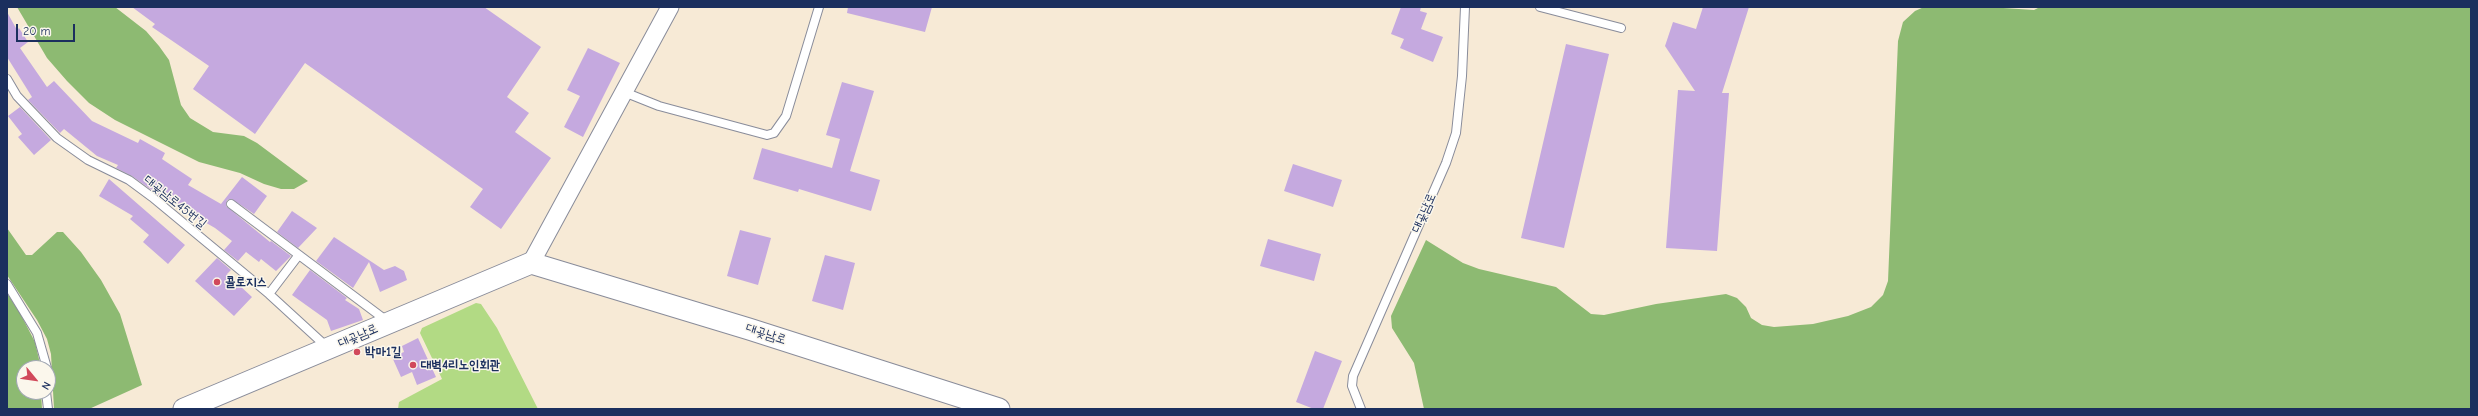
<!DOCTYPE html>
<meta charset="utf-8">
<style>
body{margin:0}
#map{position:relative;width:2478px;height:416px;overflow:hidden;background:#f7ead6;font-family:"Comic Neue",sans-serif}
canvas{display:block}
.frame{position:absolute;inset:0;border:8px solid #1b2f5e;pointer-events:none}
.north{position:absolute;left:16px;top:360px;width:40px;height:40px;box-sizing:border-box;background:#fbf7ec;border:1px solid #a1a7b3;border-radius:50%;rotate:119deg;font-size:11px;font-weight:700;line-height:16px;text-align:center;color:#1b2f5e}
.north::after{content:'';display:block;margin:auto;width:14px;height:18px;background:#d1495b;clip-path:polygon(50% 0,100% 100%,50% 72%,0 100%)}
.scale{position:absolute;left:16px;top:24px;width:59px;height:18px;box-sizing:border-box;border:2px solid #1b2f5e;border-top:0;padding-left:5px;font-size:12px;line-height:14px;white-space:nowrap;color:#1b2f5e;-webkit-text-stroke:3px #fbf7ec;paint-order:stroke}
</style>
<div id="map">
<canvas width="2478" height="416"></canvas>
<div class="frame"></div>
<div class="north">N</div>
<div class="scale">20 m</div>
</div>
<script>
const c = document.querySelector('canvas').getContext('2d');
c.lineJoin = 'round';
function fill(path, color) { c.fillStyle = color; c.fill(path, 'evenodd'); }
const poly = rows => new Path2D(rows.map(r => 'M' + r).join(''));
function stroke(path, color, width, dash) { c.strokeStyle = color; c.lineWidth = width; c.lineCap = dash ? 'butt' : 'round'; c.setLineDash(dash || []); c.stroke(path); }
function label(font, color, halo, rows, align = 'center') {
  c.font = font + ' "Comic Neue","Poor Story",sans-serif'; c.lineWidth = 3; c.setLineDash([]); c.textBaseline = 'middle'; c.strokeStyle = halo; c.fillStyle = color; for (const [text, x, y, turn = 0] of rows) {
    c.save(); c.translate(x, y); c.rotate((+turn || 0) * Math.PI / 180); c.textAlign = isNaN(turn) ? turn : align; if (halo) c.strokeText(text, 0, 0); c.fillText(text, 0, 0); c.restore();
  }
}
const green = poly([
 [476,303,481,304,497,328,538,409,398,409,399,402,442,379,420,333,422,328]
]);
const forest = poly([
 [17,7,115,7,146,31,159,46,169,60,181,105,190,118,213,132,244,136,257,143,308,181,294,189,281,189,264,184,240,173,199,162,115,120,89,103,67,81,47,58],
 [1924,7,1988,7,2034,10,2040,7,2471,7,2471,409,1424,409,1414,363,1392,328,1391,316,1426,240,1463,263,1479,269,1556,287,1591,314,1604,315,1656,304,1726,294,1737,298,1746,307,1751,318,1762,325,1774,327,1813,324,1848,316,1871,307,1883,295,1888,281,1898,41,1903,22,1915,11],
 [7,228,26,255,32,255,57,232,63,232,81,252,101,280,120,314,142,385,89,409,54,409,51,354,47,339,37,320,7,275],
 [7,293,20,313,35,342,41,368,24,368,24,392,41,392,42,409,7,409]
]);
const building = poly([
 [132,7,484,7,541,47,507,97,529,113,515,132,551,158,501,229,470,207,483,189,305,63,255,134,193,89,209,66,152,27,155,24],
 [848,7,932,7,925,32,847,13],
 [1401,7,1421,7,1420,11,1427,13,1421,29,1443,37,1433,62,1400,48,1404,39,1391,34],
 [1703,7,1749,7,1722,93,1729,93,1717,251,1666,248,1678,90,1695,91,1665,46,1673,22,1696,29],
 [7,12,17,30,19,28,28,42,20,48,47,87,54,81,92,121,138,143,140,139,165,153,162,159,192,179,188,185,221,204,242,177,267,196,254,214,232,199,227,200,226,206,270,242,271,241,291,256,276,271,261,259,259,262,246,252,238,261,224,250,232,241,215,228,160,196,132,176,116,168,118,165,97,156,64,129,60,133,28,100,32,97,7,57],
 [1566,44,1609,54,1564,248,1521,238],
 [588,48,620,63,583,137,564,127,580,96,567,90],
 [842,82,874,91,850,171,880,180,871,211,799,189,798,192,753,179,762,148,832,168,840,139,826,135],
 [20,107,51,140,34,155,18,137,22,134,8,116],
 [1293,164,1342,180,1333,207,1284,191],
 [109,179,185,245,168,264,143,242,149,235,130,219,133,216,99,196],
 [292,211,317,228,298,248,277,232],
 [740,230,771,238,758,285,727,276],
 [334,237,384,270,395,266,404,271,407,280,380,292,369,262,353,288,316,261],
 [1268,239,1321,254,1314,281,1260,266],
 [825,255,855,263,843,310,812,301],
 [217,258,231,270,227,274,252,297,234,316,195,281],
 [310,270,347,298,345,300,359,309,363,320,331,331,327,320,292,295],
 [418,338,436,377,417,385,412,372,401,377,392,357,404,352,402,346],
 [1315,351,1342,361,1323,409,1314,409,1296,402]
]);
const service = poly([
 [1540,7,1621,28],
 [7,79,17,96,57,138,88,160,129,180,152,197,269,294,328,348],
 [624,92,659,106,767,135,774,133,786,116,819,7],
 [231,204,387,321],
 [7,284,37,333,47,368],
 [269,294,298,256],
 [46,392,48,409],
 [1361,409,1352,386,1353,376,1446,163,1456,133,1462,76,1465,7]
]);
const minor = poly([
 [531,263,670,7]
]);
const tertiary = poly([
 [184,409,531,263,749,329,999,409]
]);
const markers = [
 [217,282,4,"#d1495b"],
 [357,352,4,"#d1495b"],
 [413,365,4,"#d1495b"]
];
const streetNames = [
 ["대곶남로45번길",175,202,39],
 ["대곶남로",1424,213,-66],
 ["대곶남로",766,334,18],
 ["대곶남로",358,336,-23]
];
const poiNames = [
 ["콜로지스",225,282],
 ["박마1길",365,352],
 ["대벽4리노인회관",421,365]
];
fill(green, '#b2da84');
fill(forest, '#8dba72');
fill(building, '#c5a9df');
stroke(service, '#898c9a', 10);
stroke(minor, '#898c9a', 19);
stroke(tertiary, '#898c9a', 23);
stroke(service, '#fff', 8);
stroke(minor, '#fff', 17);
stroke(tertiary, '#fff', 21);
for (const [x, y, r, color] of markers) { const dot = new Path2D(); dot.arc(x, y, r, 0, 2 * Math.PI); c.fillStyle = color; c.fill(dot); stroke(dot, '#fbf7ec', 1.5); }
label('13px', '#1b2f5e', '#fbf7ec', streetNames);
label('bold 13px', '#1b2f5e', '#fbf7ec', poiNames, 'left');
</script>
